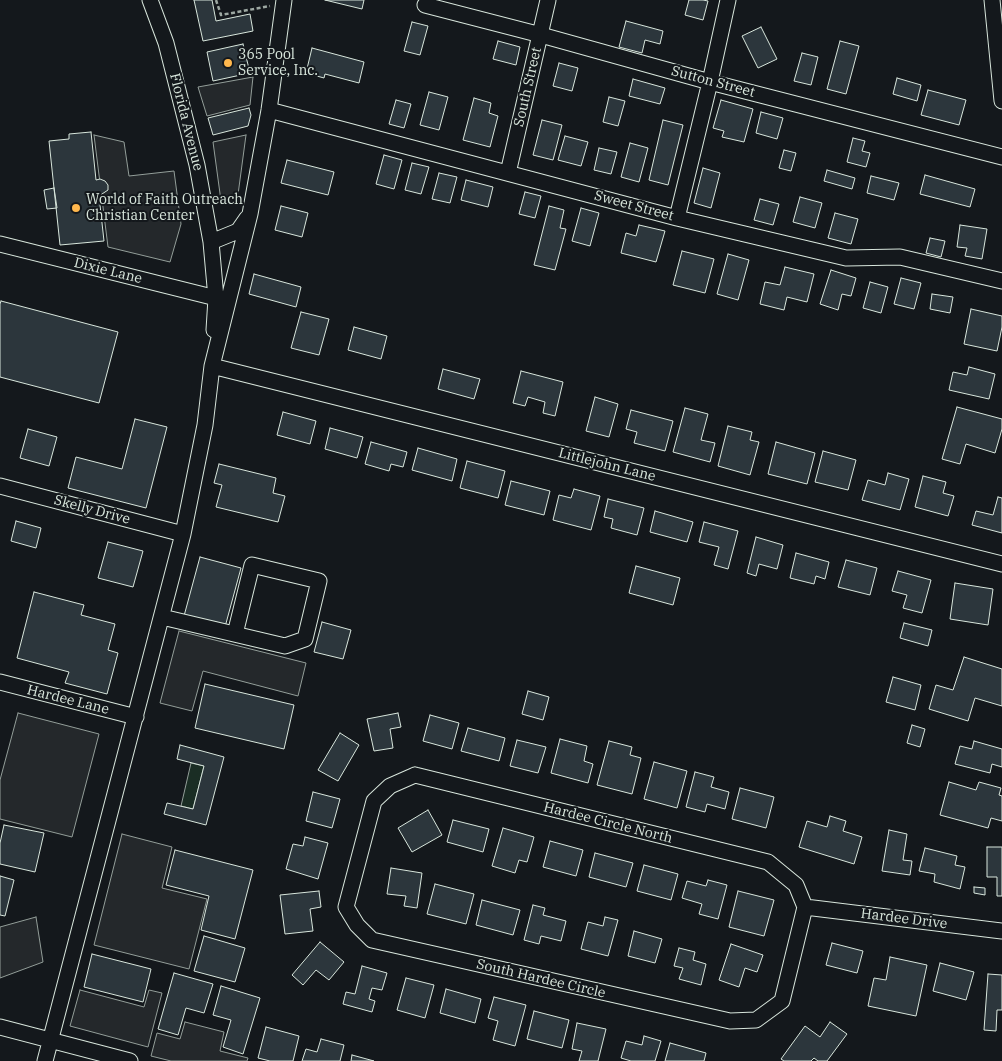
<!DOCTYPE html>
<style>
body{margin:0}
canvas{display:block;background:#14181c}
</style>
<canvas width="1002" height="1061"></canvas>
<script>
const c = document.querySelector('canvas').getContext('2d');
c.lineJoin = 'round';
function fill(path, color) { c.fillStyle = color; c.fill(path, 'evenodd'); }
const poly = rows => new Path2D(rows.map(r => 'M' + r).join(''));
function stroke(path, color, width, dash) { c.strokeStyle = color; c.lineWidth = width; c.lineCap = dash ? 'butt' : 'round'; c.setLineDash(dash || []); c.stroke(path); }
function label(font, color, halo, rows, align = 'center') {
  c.font = font + ' "IBM Plex Serif",serif'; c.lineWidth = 4; c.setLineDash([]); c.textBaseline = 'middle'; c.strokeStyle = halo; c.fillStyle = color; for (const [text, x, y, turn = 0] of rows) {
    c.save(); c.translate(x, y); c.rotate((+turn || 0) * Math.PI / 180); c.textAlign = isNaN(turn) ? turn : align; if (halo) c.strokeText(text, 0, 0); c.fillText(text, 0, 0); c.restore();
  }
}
const green = poly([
 [191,763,204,766,193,809,181,806,191,763]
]);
const parking = poly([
 [253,77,250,105,207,116,198,87,253,77],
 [94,135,124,142,129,176,174,171,181,224,170,262,108,247,94,135],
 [246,135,237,202,221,201,213,142,246,135],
 [179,631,306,663,298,696,203,671,192,711,160,703,179,631],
 [18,713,99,734,72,837,0,819,0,780,18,713],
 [122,834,172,847,162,888,207,899,189,969,94,945,122,834],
 [36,917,43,962,0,978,0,927,36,917],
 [80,990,144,1007,149,990,162,993,148,1047,70,1026,80,990],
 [185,1022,224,1032,220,1051,248,1058,247,1061,171,1061,151,1056,157,1033,180,1039,185,1022]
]);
const building = poly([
 [194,0,212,0,216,21,250,14,253,31,203,41,194,0],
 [325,0,364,0,362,9,325,0],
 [689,0,703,0,708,1,703,20,685,15,689,0],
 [626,21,663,31,660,44,645,40,642,53,619,47,626,21],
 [412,22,428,26,420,55,404,51,412,22],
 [761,27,777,59,758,68,742,36,761,27],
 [498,41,520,47,516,65,493,59,498,41],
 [840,41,859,46,846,94,827,89,840,41],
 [243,44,250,73,213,81,207,52,243,44],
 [312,48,364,62,359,83,325,74,324,78,306,73,312,48],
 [802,53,818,57,811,85,794,81,802,53],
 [559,63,578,68,572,91,553,86,559,63],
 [897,78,921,85,917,101,893,94,897,78],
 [633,79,665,88,660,104,629,96,633,79],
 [928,90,966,100,959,125,921,115,928,90],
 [429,92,448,97,439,130,420,125,429,92],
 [609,97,625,101,618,126,603,122,609,97],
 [474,98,491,103,489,113,498,116,490,147,463,140,474,98],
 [396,100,411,104,404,128,389,124,396,100],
 [721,100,753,109,744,142,722,137,724,131,713,128,721,100],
 [249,108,251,115,248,126,213,135,208,118,249,108],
 [761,112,783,118,777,139,756,133,761,112],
 [542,120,562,125,553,160,533,155,542,120],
 [663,120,683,125,668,185,649,180,663,120],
 [91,132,96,180,100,179,105,181,108,185,108,190,99,196,104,241,60,245,49,141,69,139,69,134,91,132],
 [565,136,588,142,581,166,558,160,565,136],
 [853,138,865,141,862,151,870,153,866,167,847,162,853,138],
 [630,143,648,148,639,182,621,177,630,143],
 [599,148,617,152,611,174,594,170,599,148],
 [784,150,796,153,791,171,779,168,784,150],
 [384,155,402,160,394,189,376,184,384,155],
 [287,160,334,172,328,195,281,183,287,160],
 [412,163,429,167,421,194,405,190,412,163],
 [703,168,720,173,711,208,694,203,703,168],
 [827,170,855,178,852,189,824,181,827,170],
 [439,173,457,177,450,203,432,199,439,173],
 [925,175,975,189,970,207,920,194,925,175],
 [871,176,899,183,894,200,867,193,871,176],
 [466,180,493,187,488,207,461,200,466,180],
 [54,188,57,208,47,209,44,190,54,188],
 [525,192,541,196,535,218,519,214,525,192],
 [800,197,822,203,815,228,793,222,800,197],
 [760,199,779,204,773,225,754,220,760,199],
 [281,206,308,213,302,237,275,230,281,206],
 [549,206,564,210,560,228,566,229,555,270,534,265,549,206],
 [581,208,599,213,590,246,572,241,581,208],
 [835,213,858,219,851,244,828,238,835,213],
 [639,225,665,231,656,262,621,253,626,233,636,236,639,225],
 [960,225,987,229,982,259,965,256,967,248,957,247,960,225],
 [930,238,945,241,941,257,926,253,930,238],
 [682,251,714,259,705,293,673,285,682,251],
 [728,254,749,260,738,300,717,294,728,254],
 [785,267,814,274,807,302,787,297,784,310,760,304,765,282,780,285,785,267],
 [831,270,856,278,851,296,842,294,838,310,820,304,831,270],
 [254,274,301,287,296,307,249,294,254,274],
 [901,278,921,283,914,309,894,304,901,278],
 [870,282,888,287,881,313,863,308,870,282],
 [932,294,953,297,950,313,930,309,932,294],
 [1,301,118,332,99,403,0,377,0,304,1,301],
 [971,309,1002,316,1002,327,997,351,964,344,971,309],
 [301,312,329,319,319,355,291,348,301,312],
 [354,327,387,336,381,359,348,350,354,327],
 [969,367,995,374,989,399,949,390,953,372,967,375,969,367],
 [443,369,480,379,474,399,438,389,443,369],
 [521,371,563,382,555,416,543,413,545,402,528,397,525,406,513,403,521,371],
 [595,397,618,404,609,437,586,431,595,397],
 [957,407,1002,419,1002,429,995,453,966,444,960,464,942,459,957,407],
 [685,408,708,414,701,440,715,443,710,462,673,452,685,408],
 [631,410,673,421,665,451,634,443,637,432,626,429,631,410],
 [283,412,316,421,310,444,277,435,283,412],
 [135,419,167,427,146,508,68,488,76,457,122,469,135,419],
 [728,426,752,432,750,440,759,442,750,475,718,466,728,426],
 [330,428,363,437,357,458,325,449,330,428],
 [28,429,57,437,49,466,20,458,28,429],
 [371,442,407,452,403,467,391,464,389,471,365,464,371,442],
 [776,442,815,453,807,484,768,474,776,442],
 [418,448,457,459,452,481,412,470,418,448],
 [823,451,856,460,848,490,815,482,823,451],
 [467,461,505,471,498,498,460,488,467,461],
 [219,464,276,478,273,493,285,496,278,522,216,507,222,485,214,483,219,464],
 [888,473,909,479,900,510,862,500,868,480,885,485,888,473],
 [923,476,946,482,943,493,954,496,948,516,915,507,923,476],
 [511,481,550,491,544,515,505,505,511,481],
 [574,489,600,496,591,530,553,520,559,495,571,498,574,489],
 [998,497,1002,498,1002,533,972,525,976,511,993,515,998,497],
 [608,499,644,508,637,535,611,528,613,519,604,517,608,499],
 [655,511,693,522,687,542,650,532,655,511],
 [16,521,41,528,36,548,11,541,16,521],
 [704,522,738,531,728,569,714,565,719,547,699,542,704,522],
 [756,537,783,545,777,569,759,564,756,576,747,573,756,537],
 [108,542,143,551,133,587,98,578,108,542],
 [796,553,829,562,825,579,816,576,814,584,790,578,796,553],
 [200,557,241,568,225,627,184,616,200,557],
 [846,560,877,568,870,595,838,587,846,560],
 [636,566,680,578,673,605,629,593,636,566],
 [898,571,931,580,922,613,903,608,907,595,892,591,898,571],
 [955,583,993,589,988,625,950,619,955,583],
 [34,592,84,605,81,615,115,624,108,650,118,653,107,694,65,683,69,672,17,658,34,592],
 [322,622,351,630,343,659,314,652,322,622],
 [904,623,932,630,928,646,900,638,904,623],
 [964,657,1002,669,1002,706,975,698,968,721,929,709,936,685,953,690,964,657],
 [893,677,921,685,915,710,886,702,893,677],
 [205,684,294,705,284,749,195,728,205,684],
 [528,691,549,697,543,720,522,714,528,691],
 [398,713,401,727,390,729,393,748,374,751,367,719,398,713],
 [430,715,459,723,452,749,423,741,430,715],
 [912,725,925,729,920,747,907,743,912,725],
 [468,728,505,738,499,761,461,751,468,728],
 [340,733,359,745,338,781,318,770,340,733],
 [560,739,587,746,584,761,593,764,588,783,551,773,560,739],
 [517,740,546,747,538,773,510,766,517,740],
 [609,741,632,747,630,755,641,758,632,794,597,785,609,741],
 [974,741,1002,749,1002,767,992,764,990,773,955,764,960,746,972,749,974,741],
 [180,745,224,757,206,825,164,814,167,803,193,809,204,766,177,759,180,745],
 [654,762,687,771,677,808,644,799,654,762],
 [695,772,714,777,711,787,729,792,725,809,707,804,705,812,686,807,695,772],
 [949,782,976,790,979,782,1001,788,999,795,1002,796,1002,821,991,818,988,828,940,815,949,782],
 [740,788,774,797,766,828,732,819,740,788],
 [313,792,340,799,332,828,306,821,313,792],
 [428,810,442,835,412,852,398,828,428,810],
 [830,816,846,821,843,831,862,837,854,864,799,847,807,821,827,827,830,816],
 [453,820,489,829,483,852,447,842,453,820],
 [4,825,44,833,35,872,0,864,0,843,4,825],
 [503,828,534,837,527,862,519,860,515,873,492,866,503,828],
 [889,830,907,834,903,860,912,861,910,875,882,871,889,830],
 [305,837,328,843,318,879,286,869,293,844,303,846,305,837],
 [550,841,583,850,576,876,543,867,550,841],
 [987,847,1002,847,1002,896,997,896,997,877,987,877,987,847],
 [925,848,957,856,955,865,965,867,960,889,934,882,935,874,919,871,925,848],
 [175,850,253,870,235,939,201,930,209,896,166,885,175,850],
 [595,853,633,863,626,887,589,877,595,853],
 [644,865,678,874,671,900,637,891,644,865],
 [391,868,422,873,417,908,404,906,406,896,387,894,391,868],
 [0,876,14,880,5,916,0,915,0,876],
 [708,880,727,885,718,919,699,914,702,904,682,898,687,881,706,886,708,880],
 [435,884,474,894,466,924,427,914,435,884],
 [974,887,985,888,985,895,974,893,974,887],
 [319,891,321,907,310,909,313,931,285,934,280,895,319,891],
 [738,891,774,900,764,936,729,927,738,891],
 [482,900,520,910,513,935,476,925,482,900],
 [533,905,545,908,543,915,566,921,561,941,541,936,539,944,524,940,533,905],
 [605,917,618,920,608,956,581,949,588,922,603,926,605,917],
 [634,931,662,939,655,963,628,956,634,931],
 [204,936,245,948,235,982,194,971,204,936],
 [320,942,344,962,329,980,316,970,303,985,292,975,320,942],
 [832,943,863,951,857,973,826,965,832,943],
 [731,944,763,955,757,972,745,968,739,987,719,980,731,944],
 [679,948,695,952,693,960,706,964,701,985,679,979,683,968,674,966,679,948],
 [92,954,151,969,143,1002,84,987,92,954],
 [890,957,927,965,916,1016,868,1006,874,978,886,980,890,957],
 [940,963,974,972,966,1000,933,991,940,963],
 [362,966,387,973,382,990,372,988,369,999,375,1001,372,1012,343,1004,346,992,355,994,362,966],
 [174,973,213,984,204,1013,186,1008,178,1035,158,1029,174,973],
 [988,974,1002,975,1002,1010,997,1010,996,1031,984,1030,988,974],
 [406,978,434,985,425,1018,397,1010,406,978],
 [221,986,260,998,243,1054,223,1047,231,1020,213,1015,221,986],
 [446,989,481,999,475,1023,440,1013,446,989],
 [494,997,526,1005,515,1046,493,1040,498,1021,488,1018,494,997],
 [534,1011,569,1020,562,1048,527,1039,534,1011],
 [830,1022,847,1034,827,1061,818,1061,814,1058,811,1061,784,1061,781,1059,805,1026,820,1037,830,1022],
 [577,1023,606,1029,598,1061,579,1061,582,1051,572,1049,577,1023],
 [266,1027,299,1036,293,1061,270,1061,258,1058,266,1027],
 [644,1036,661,1041,655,1061,631,1061,621,1058,626,1041,642,1045,644,1036],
 [321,1039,344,1045,340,1061,302,1061,306,1049,317,1052,321,1039],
 [670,1043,706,1053,704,1061,665,1061,670,1043],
 [352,1055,374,1061,351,1061,352,1055]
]);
const path = poly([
 [216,0,221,15,270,6]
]);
const minor = poly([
 [150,0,166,43,197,165,211,242,216,298,214,330],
 [992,0,1002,101],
 [425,5,541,35,710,82,1002,157],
 [269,110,677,218,846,258,900,257,1002,281],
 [508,173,548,0],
 [677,218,710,82,728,0],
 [211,242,238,231,247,218],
 [0,244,216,298],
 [212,366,1002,564],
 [0,486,183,534],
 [162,617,285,646,305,639,319,581,252,565,235,634],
 [0,682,136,717],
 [415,775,768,862,796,885,805,907,782,1001,756,1020,730,1021,372,940,357,925,346,907,374,801,390,786,415,775],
 [805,907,1002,931],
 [0,1027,130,1061],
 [45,1061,183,534,205,425,212,366,250,214,269,110,284,0]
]);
const markers = [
 [228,63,5,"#ffb74d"],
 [76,208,5,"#ffb74d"]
];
const poiNames = [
 ["365 Pool",238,55],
 ["Service, Inc.",238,71],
 ["World of Faith Outreach",86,200],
 ["Christian Center",86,216]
];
const streetNames = [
 ["Sutton Street",713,82,15],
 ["South Street",528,87,-77],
 ["Florida Avenue",186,122,76],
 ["Sweet Street",634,206,15],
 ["Dixie Lane",108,271,14],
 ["Littlejohn Lane",607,465,14],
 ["Skelly Drive",92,510,15],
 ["Hardee Lane",68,700,14],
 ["Hardee Circle North",608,823,14],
 ["Hardee Drive",904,919,7],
 ["South Hardee Circle",541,979,13]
];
fill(green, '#1a2d24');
stroke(green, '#939e99', 1);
fill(parking, '#24282b');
stroke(parking, '#939e99', 1);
fill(building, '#2c363c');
stroke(building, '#d8e6dc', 1);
stroke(minor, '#d8e6dc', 17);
stroke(path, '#9da8a2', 2.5, [4, 2.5]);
stroke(minor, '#14181c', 15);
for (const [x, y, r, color] of markers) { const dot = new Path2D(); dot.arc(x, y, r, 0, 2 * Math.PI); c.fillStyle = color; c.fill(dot); stroke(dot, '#14181c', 2); }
label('14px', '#d8e6dc', '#14181c', poiNames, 'left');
label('14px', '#d8e6dc', '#14181c', streetNames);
</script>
